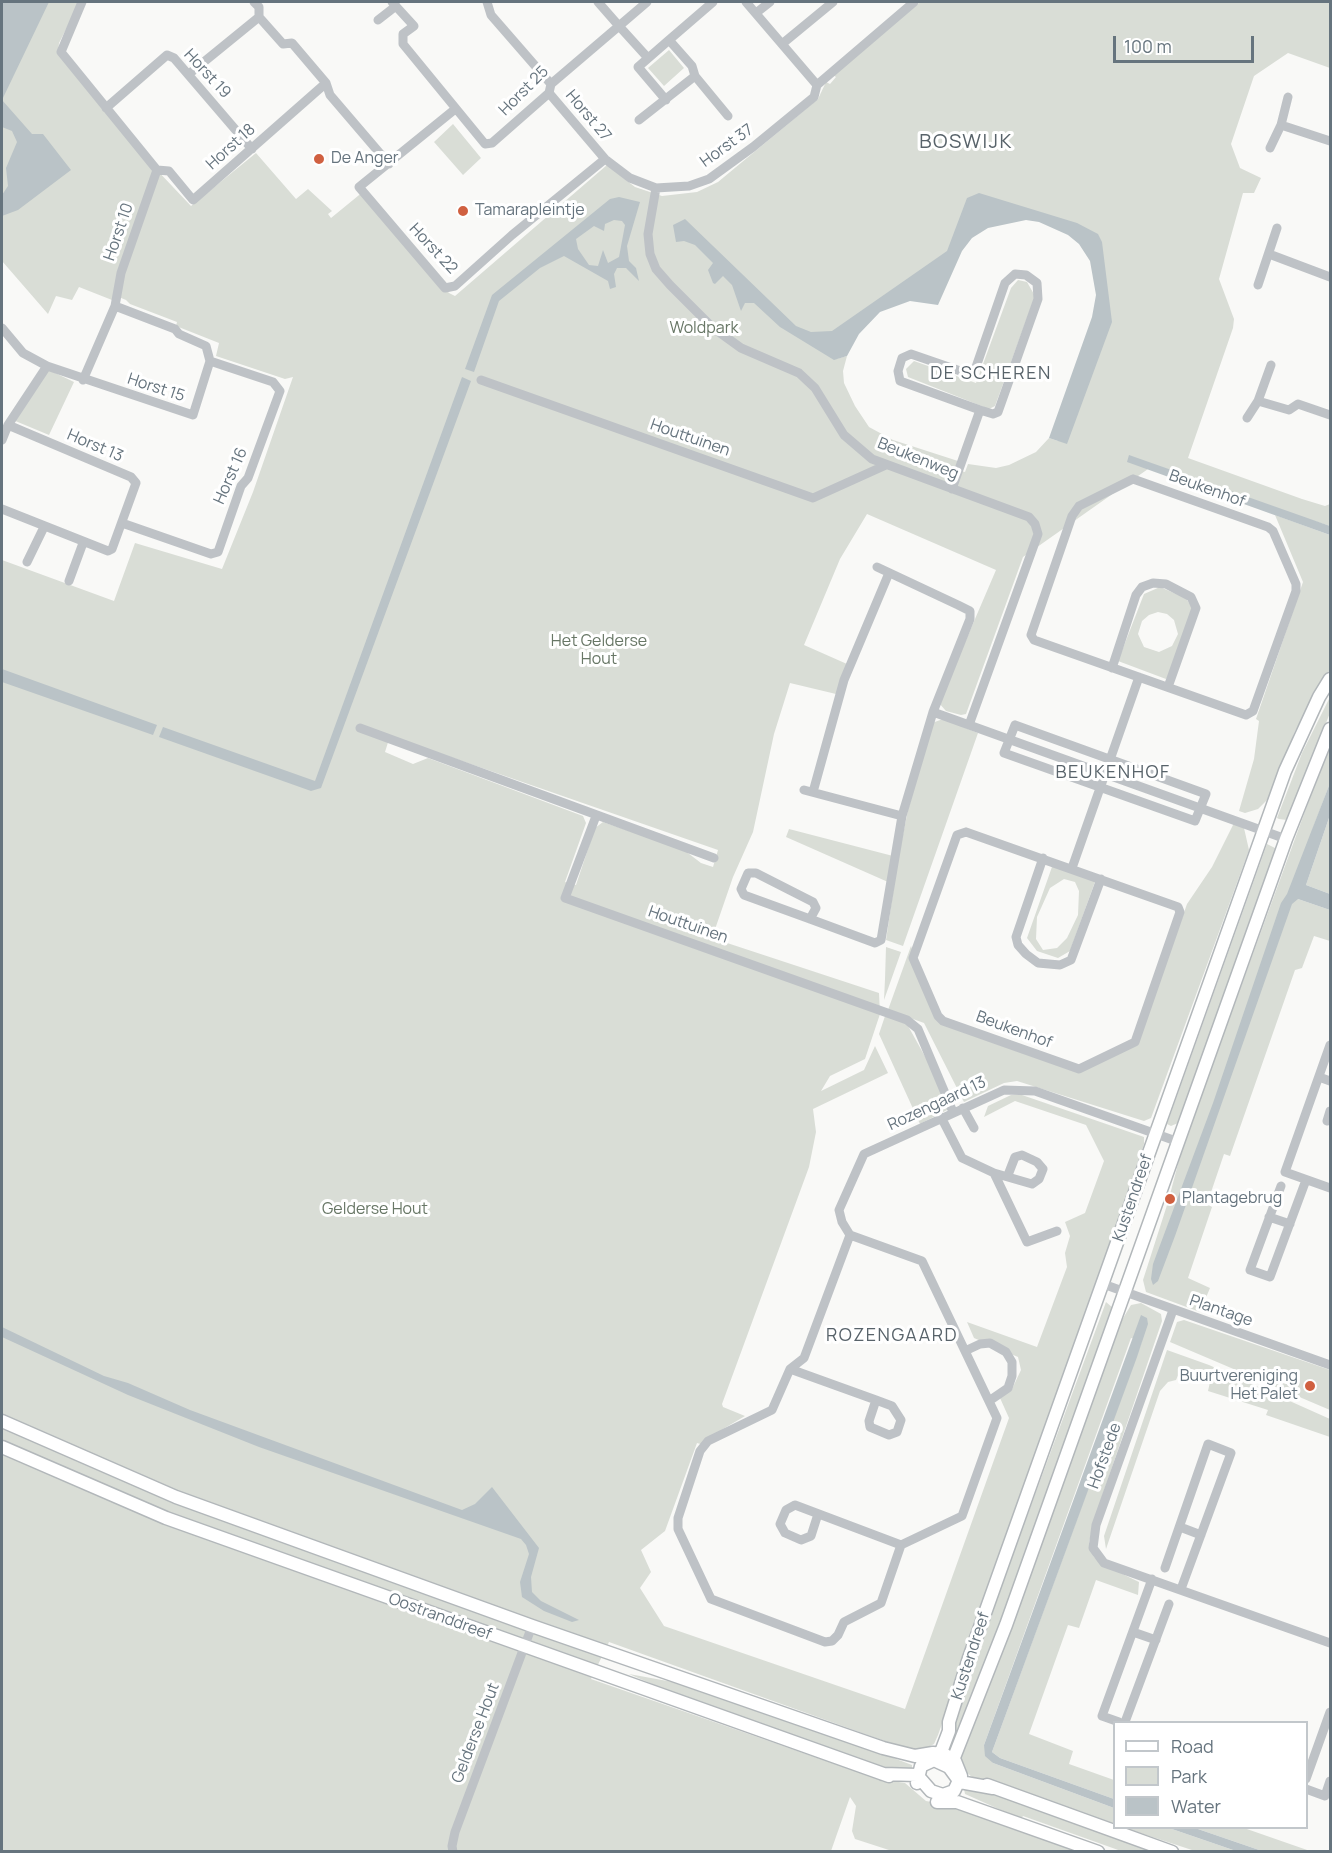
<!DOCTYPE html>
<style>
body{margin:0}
#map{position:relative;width:1332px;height:1853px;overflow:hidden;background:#f9f9f7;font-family:Manrope,sans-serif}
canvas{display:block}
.frame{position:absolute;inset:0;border:3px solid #66747e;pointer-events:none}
.legend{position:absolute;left:1113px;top:1721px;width:195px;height:108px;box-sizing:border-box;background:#fff;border:2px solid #c2c7cb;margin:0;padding:8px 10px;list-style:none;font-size:18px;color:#66747e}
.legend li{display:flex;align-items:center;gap:12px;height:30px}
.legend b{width:30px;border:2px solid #c2c7cb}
.scale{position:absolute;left:1113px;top:36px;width:141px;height:27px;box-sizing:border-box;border:3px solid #66747e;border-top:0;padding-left:8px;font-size:18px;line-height:21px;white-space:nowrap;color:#66747e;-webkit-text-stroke:4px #fff;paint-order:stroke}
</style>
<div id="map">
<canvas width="1332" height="1853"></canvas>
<div class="frame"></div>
<ul class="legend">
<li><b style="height:8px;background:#fff"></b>Road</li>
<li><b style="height:16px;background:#d9ddd6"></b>Park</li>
<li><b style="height:16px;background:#bac3c7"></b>Water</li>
</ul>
<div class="scale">100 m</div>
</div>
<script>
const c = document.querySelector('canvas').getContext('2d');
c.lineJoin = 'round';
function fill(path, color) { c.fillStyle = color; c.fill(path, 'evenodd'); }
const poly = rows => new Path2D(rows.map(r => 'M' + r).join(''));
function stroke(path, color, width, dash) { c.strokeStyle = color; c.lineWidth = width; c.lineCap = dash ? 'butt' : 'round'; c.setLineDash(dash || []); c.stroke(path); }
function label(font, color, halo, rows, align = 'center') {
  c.font = font + ' Manrope,sans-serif'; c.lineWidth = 6; c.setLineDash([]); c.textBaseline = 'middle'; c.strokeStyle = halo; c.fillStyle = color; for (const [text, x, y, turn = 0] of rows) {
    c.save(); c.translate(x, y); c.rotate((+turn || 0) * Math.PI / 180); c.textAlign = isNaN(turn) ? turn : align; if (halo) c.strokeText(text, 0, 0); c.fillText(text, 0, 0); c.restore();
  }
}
const green = poly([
 [2,2,80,2,59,43,58,52,155,168,191,206,256,153,296,199,308,189,332,211,328,214,331,218,364,191,403,241,449,293,455,296,607,165,635,187,662,196,697,192,718,182,818,99,826,82,830,84,836,77,833,75,920,2,1330,2,1330,68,1288,53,1254,76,1231,144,1240,168,1261,178,1254,193,1243,193,1219,279,1234,319,1233,328,1188,458,1302,499,1325,506,1330,504,1330,526,1146,468,1148,469,1023,557,966,714,961,715,946,711,939,703,996,570,867,514,840,559,804,645,847,664,836,694,790,683,774,734,753,832,733,877,712,938,879,993,880,1014,865,1059,830,1076,821,1091,864,1070,875,1046,888,1073,813,1109,816,1132,809,1167,722,1404,723,1407,745,1416,713,1435,707,1446,697,1443,665,1531,641,1550,651,1572,640,1588,664,1626,905,1709,1009,1418,1000,1398,1012,1389,1021,1370,1018,1357,974,1338,967,1322,1037,1347,1067,1267,1065,1253,1070,1236,1065,1222,1085,1213,1104,1161,1086,1125,1015,1101,984,1117,988,1106,1011,1095,1022,1095,1144,1137,1144,1144,1099,1282,938,1735,934,1744,922,1750,901,1747,609,1642,591,1679,875,1778,905,1783,926,1801,963,1808,1077,1851,892,1851,855,1839,852,1831,856,1806,850,1797,831,1851,2,1851,2,560,114,601,135,543,222,569,253,492,293,377,285,379,216,356,219,343,176,326,177,322,130,304,126,300,114,295,112,300,79,287,72,300,56,296,48,314,2,261],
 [1017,208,1091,243,1102,320,1058,441,1049,438,1036,452,1009,465,996,468,968,464,965,472,955,469,958,461,893,440,869,427,855,406,844,383,843,371,847,356,836,359,886,299,955,247],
 [390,736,718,850,713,867,701,863,684,850,603,822,595,828,576,885,565,882,586,823,583,816,428,758,413,764,385,752],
 [669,50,684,68,664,86,648,68],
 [453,124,481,158,463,175,434,142],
 [1018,280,1027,282,1035,296,995,406,989,409,908,377,906,369,914,361,976,383,1011,288],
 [49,370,74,382,49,435,13,420],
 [1275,515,1330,535,1330,669,1295,731,1269,798,1258,809,1245,813,1239,811,1254,759,1259,721,1256,719,1303,582],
 [1160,587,1186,598,1192,608,1170,676,1166,679,1118,661,1144,594],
 [1158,612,1167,614,1174,620,1178,634,1172,646,1159,652,1144,647,1138,634,1142,621,1149,615],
 [1330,697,1330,713,1287,820,1279,819,1277,818,1302,753],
 [943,719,978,733,903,946,886,940,898,859,908,810,932,723],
 [1330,743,1330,783,1313,828,1298,899,1330,910,1330,941,1314,936,1302,968,1295,970,1230,1156,1224,1154,1207,1204,1212,1207,1188,1278,1210,1288,1200,1312,1146,1292,1143,1280,1168,1202,1183,1145],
 [1330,815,1330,894,1306,885],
 [1234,823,1244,828,1249,850,1151,1118,1144,1121,1017,1081,1004,1083,964,1102,924,1023,888,1010,911,946,932,1005,941,1016,1079,1067,1141,1035,1187,904,1212,867],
 [789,829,893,856,888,882,786,837],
 [1267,844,1277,849,1178,1123,1171,1126,1167,1124],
 [1053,864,1096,879,1070,951,1058,958,1037,951,1027,938],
 [1064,879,1075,882,1079,891,1078,915,1067,938,1057,948,1043,950,1036,939,1037,917,1050,888],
 [886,947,901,952,884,1000,885,979],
 [885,1016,907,1024,953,1107,920,1124,879,1034],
 [1106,1302,1113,1308,1109,1319,986,1665,952,1748,948,1749,974,1660],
 [1141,1303,1161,1314,1162,1321,1094,1520,1089,1543,1094,1557,1104,1565,1139,1582,1138,1595,1096,1580,1079,1628,1068,1625,1029,1734,1073,1751,1069,1764,1114,1780,1114,1799,1000,1758,992,1752,1142,1341,1131,1338,984,1745,993,1763,1114,1808,1114,1824,972,1777,965,1771,959,1749,1012,1626,1122,1320,1131,1305],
 [1184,1320,1330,1370,1330,1410,1170,1342,1177,1322],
 [1167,1350,1209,1365,1330,1419,1330,1437,1266,1415,1268,1410,1208,1391,1210,1382,1180,1371,1176,1380,1168,1382,1160,1391,1106,1549,1104,1536],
 [629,1674,673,1682,843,1739,912,1765,912,1770,877,1767,698,1704],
 [968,1788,997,1794,1150,1851,1121,1851,1023,1816,1021,1819,965,1794,964,1789],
 [1125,1828,1169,1828,1236,1851,1195,1851],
 [1195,1828,1244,1828,1310,1851,1262,1851]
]);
const water = poly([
 [2,2,49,2,2,100,32,134,43,134,71,170,18,210,2,216,2,195,8,186,6,168,17,142,12,131,2,127],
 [979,193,1077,223,1098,234,1102,242,1112,322,1067,444,1049,438,1092,317,1096,295,1090,261,1079,244,1068,235,1039,222,1026,220,988,228,972,238,962,251,938,305,910,301,880,312,859,334,847,356,834,360,780,327,754,303,745,303,741,311,732,285,723,276,715,284,713,283,708,270,713,263,695,245,684,241,676,242,673,225,685,219,796,326,811,332,832,331,947,251,967,198],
 [619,197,640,202,627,246,629,261,636,268,639,281,626,268,617,268,614,274,616,287,610,289,608,281,564,256,540,268,499,301,474,372,465,369,492,295,610,199],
 [614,220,622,221,625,225,619,257,608,263,603,250,598,266,589,265,578,249,576,239,594,226,604,231,605,224],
 [462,377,471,381,321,788,311,791,159,737,163,727,315,781],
 [1129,455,1330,526,1330,535,1127,462],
 [2,669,157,725,153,735,2,682],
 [1330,783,1330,815,1306,885,1330,894,1330,910,1298,899,1292,904,1175,1236,1158,1281,1153,1285,1151,1279,1153,1264,1213,1103,1281,903,1287,894],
 [1141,1315,1147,1318,1148,1324,1137,1357,992,1752,1000,1758,1114,1799,1114,1808,993,1763,985,1756,984,1745],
 [2,1327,104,1376,128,1383,190,1410,462,1510,475,1504,492,1487,539,1548,531,1577,532,1592,541,1601,579,1620,572,1622,544,1611,522,1597,520,1582,529,1554,526,1545,521,1539,259,1447,128,1395,2,1337],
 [1169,1828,1195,1828,1262,1851,1236,1851]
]);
const minor = poly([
 [82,2,61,52,157,170,121,273,115,306,83,380],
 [254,2,259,7,259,17,283,44,292,43,326,83,330,95,389,164],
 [392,2,414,26,403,34,403,44,485,144,492,143,549,93,551,84,619,26,648,58],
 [487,2,491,15,551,84],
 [598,2,619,26,647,2],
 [713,2,669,40,692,66,695,76,728,116],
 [746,2,817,85],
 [756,13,770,2],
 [378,20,396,6],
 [782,44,833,2],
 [189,74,259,17],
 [549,93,605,159,630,178,656,188,689,186,709,179,753,147,814,97,817,85,914,2],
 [666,100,638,67,669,40],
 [106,108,167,55,174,58,252,149],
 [454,110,359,187,445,288,455,286,512,235,605,159],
 [639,120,695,76],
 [1281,125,1330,141],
 [1270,148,1281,125,1288,97],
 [157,170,169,171,193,200,326,83],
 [656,188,648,234,650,254,656,269,670,285,712,327,741,348,799,373,815,388,844,435,872,459,1029,517,1035,524,1038,534,969,725],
 [1269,254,1330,277],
 [1015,274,1026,275,1037,283,1038,299,998,412,993,414,980,410,900,381,898,371,902,358,911,354,969,374,976,367,1005,283,1015,274],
 [1258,285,1277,228],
 [2,328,23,353,47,366],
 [481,380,813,498,886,465],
 [1258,401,1289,410,1298,404,1330,415],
 [1247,418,1258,401,1271,365],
 [2,440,8,425,47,366,193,415,210,361,206,346,179,334,175,329,115,306],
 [1133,479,1268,527,1273,531,1296,584,1296,591,1253,711,1246,715,1034,640,1031,635,1072,516,1079,506,1133,479],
 [952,489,980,410],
 [2,509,108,551,112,549,136,483,131,477,8,425],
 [122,523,211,554,218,552,241,486,248,478,280,391,273,382,210,361],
 [27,562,44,527],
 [69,581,83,543],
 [1112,668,1136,595,1142,587,1153,583,1166,584,1191,597,1196,608,1168,687],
 [933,712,1286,839],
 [1015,725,1206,794,1195,821,1004,753,1015,725],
 [360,728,714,858],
 [804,790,902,816,933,712,970,619,970,611,958,605,877,567],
 [813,792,844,680,889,573],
 [596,816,565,898,907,1020,918,1029,953,1112],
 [966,832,1178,907,1180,912,1135,1042,1079,1069,943,1021,938,1016,913,958,957,835,966,832],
 [1043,858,1016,937,1018,945,1026,954,1038,963,1060,965,1071,960,1101,879],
 [1072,868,1139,677],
 [810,919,816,908,813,902,756,873,748,873,741,889,744,895,810,919,875,943,881,940,902,816],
 [1330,1045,1285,1172,1330,1188],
 [1319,1077,1330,1081],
 [963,1108,974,1128],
 [941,1117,962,1158,994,1173,1032,1184,1039,1179,1043,1169,1037,1162,1022,1155,1015,1157,1008,1175],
 [1327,1121,1330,1111],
 [994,1173,1027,1242,1057,1231],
 [1281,1186,1250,1270,1270,1277,1306,1180],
 [1269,1217,1290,1224],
 [850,1235,804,1358,790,1369,772,1410,708,1441,700,1451,678,1518,678,1529,711,1599,825,1642,832,1641,838,1635,844,1622,881,1603,901,1545],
 [850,1235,842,1222,839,1210,864,1154,1004,1090,1035,1091,1176,1141],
 [850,1235,922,1261,997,1418,962,1516,901,1545],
 [1103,1284,1330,1365],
 [1173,1310,1096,1525,1093,1548,1104,1563,1330,1643],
 [965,1351,980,1344,990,1343,1006,1352,1012,1362,1012,1376,1008,1388,989,1401],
 [790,1369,876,1400,892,1406,901,1420,897,1432,889,1435,870,1427,869,1421,876,1400],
 [818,1514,811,1536,801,1540,785,1533,780,1524,786,1510,795,1505,901,1545],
 [1180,1527,1201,1535],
 [1165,1568,1208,1444,1231,1453,1181,1589],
 [1133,1632,1156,1640],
 [1119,1722,1102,1716,1152,1579],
 [1125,1722,1169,1604],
 [1306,1779,1330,1712],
 [1306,1789,1325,1796,1330,1781],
 [453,1852,452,1846,455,1832,532,1626]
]);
const major = poly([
 [2,1421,176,1497,532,1626,883,1748,915,1756,933,1753,944,1754,955,1761,961,1776,954,1791,943,1795,931,1791,917,1775,883,1774],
 [2,1447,166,1518,889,1776],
 [938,1760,949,1731,949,1722,969,1658,1285,771,1319,697,1330,679],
 [953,1760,1006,1625,1286,839,1330,729],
 [917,1783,921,1766,934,1760,949,1767,960,1782,993,1788],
 [987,1785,1172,1852],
 [937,1802,957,1802,1098,1852]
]);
const markers = [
 [319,159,6,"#d06040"],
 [463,211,6,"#d06040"],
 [1170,1199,6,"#d06040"],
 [1310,1386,6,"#d06040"]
];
const streetNames = [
 ["Horst 19",207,74,47],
 ["Horst 25",524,91,-45],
 ["Horst 27",588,116,50],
 ["Horst 37",727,146,-36],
 ["Horst 18",231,147,-42],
 ["Horst 10",119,232,-71],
 ["Horst 22",433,249,47],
 ["Horst 15",156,388,18],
 ["Houttuinen",690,438,19],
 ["Horst 13",95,446,23],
 ["Beukenweg",918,459,22],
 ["Horst 16",231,476,-66],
 ["Beukenhof",1207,489,20],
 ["Houttuinen",688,925,19],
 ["Beukenhof",1014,1030,20],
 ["Rozengaard 13",937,1104,-25],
 ["Kustendreef",1133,1198,-71],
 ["Plantage",1221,1311,19],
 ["Hofstede",1105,1456,-70],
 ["Oostranddreef",440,1617,20],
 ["Kustendreef",971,1656,-72],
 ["Gelderse Hout",476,1733,-69]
];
const poiNames = [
 ["De Anger",331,159],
 ["Tamarapleintje",475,211],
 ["Plantagebrug",1182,1199],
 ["Buurtvereniging",1298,1377,"right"],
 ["Het Palet",1298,1395,"right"]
];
const parkNames = [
 ["Woldpark",704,329],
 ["Het Gelderse",599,642],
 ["Hout",599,660],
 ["Gelderse Hout",375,1210]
];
const neighbourhoodNames = [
 ["DE SCHEREN",991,374],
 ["BEUKENHOF",1113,773],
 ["ROZENGAARD",892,1336]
];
const quarterNames = [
 ["BOSWIJK",966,142]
];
fill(green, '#d9ddd6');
fill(water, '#bac3c7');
stroke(major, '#b2b7ba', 15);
stroke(minor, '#bec2c6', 9);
stroke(major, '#fff', 12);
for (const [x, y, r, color] of markers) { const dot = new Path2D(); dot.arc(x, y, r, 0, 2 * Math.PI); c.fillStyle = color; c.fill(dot); stroke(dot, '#fff', 2); }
label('16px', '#66747e', '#fff', streetNames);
label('16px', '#66747e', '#fff', poiNames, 'left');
label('16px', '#687766', '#fff', parkNames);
c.letterSpacing = '1.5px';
label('18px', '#58636a', '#fff', neighbourhoodNames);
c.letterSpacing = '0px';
c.letterSpacing = '1.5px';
label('20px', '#58636a', '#fff', quarterNames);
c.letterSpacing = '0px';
</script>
